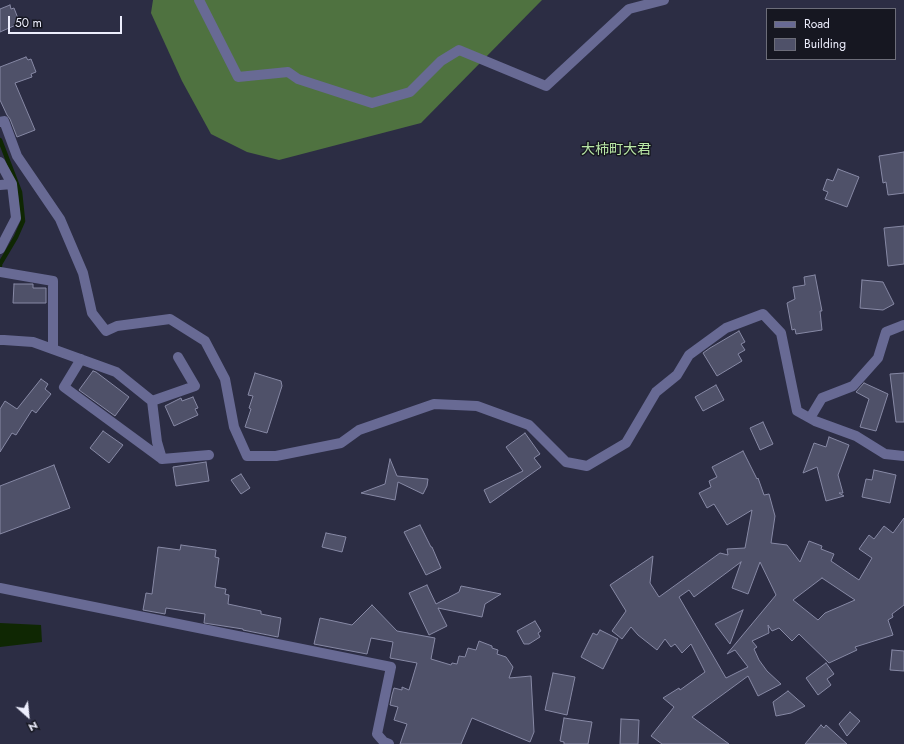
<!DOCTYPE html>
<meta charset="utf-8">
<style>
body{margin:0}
#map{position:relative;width:904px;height:744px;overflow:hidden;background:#2c2d44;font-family:Jost,sans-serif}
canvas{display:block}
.legend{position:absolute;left:766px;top:8px;width:130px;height:52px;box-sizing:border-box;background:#161721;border:1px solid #6c6d79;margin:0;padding:5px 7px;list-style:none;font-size:12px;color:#edeefd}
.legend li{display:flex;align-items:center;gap:8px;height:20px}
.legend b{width:20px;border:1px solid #6c6d79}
.north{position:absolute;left:8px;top:696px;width:40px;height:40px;-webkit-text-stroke:3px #161721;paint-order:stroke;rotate:153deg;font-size:11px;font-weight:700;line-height:16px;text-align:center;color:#edeefd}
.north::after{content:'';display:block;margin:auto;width:14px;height:18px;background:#edeefd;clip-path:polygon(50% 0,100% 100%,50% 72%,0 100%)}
.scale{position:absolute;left:8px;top:16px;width:114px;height:18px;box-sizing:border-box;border:2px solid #edeefd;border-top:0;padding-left:5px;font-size:12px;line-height:14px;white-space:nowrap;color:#edeefd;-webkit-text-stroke:3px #161721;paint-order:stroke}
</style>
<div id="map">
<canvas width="904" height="744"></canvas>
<ul class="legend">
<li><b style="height:5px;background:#686a94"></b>Road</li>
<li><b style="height:11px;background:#4f5169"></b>Building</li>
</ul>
<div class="north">N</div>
<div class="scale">50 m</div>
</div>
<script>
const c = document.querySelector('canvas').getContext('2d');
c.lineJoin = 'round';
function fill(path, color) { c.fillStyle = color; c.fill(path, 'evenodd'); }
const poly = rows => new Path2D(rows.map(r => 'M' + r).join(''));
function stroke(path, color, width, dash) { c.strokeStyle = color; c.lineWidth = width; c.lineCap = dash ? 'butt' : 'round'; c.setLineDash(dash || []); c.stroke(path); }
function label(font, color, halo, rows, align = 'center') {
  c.font = font + ' Jost,"Noto Sans JP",sans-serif'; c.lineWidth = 3; c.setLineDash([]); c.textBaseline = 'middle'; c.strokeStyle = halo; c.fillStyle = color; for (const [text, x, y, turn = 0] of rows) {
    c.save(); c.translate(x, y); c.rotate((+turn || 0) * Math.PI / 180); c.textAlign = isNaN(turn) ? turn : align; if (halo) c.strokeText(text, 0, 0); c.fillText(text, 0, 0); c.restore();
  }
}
const forest = poly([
 [153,0,542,0,421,123,279,160,247,152,211,134,182,81,151,13]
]);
const water = poly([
 [0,623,41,625,42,642,0,647]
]);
const stream = poly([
 [0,140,20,192,23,221,16,237,0,264,0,266]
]);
const building = poly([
 [10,5,11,9,14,8,19,21,15,23,16,25,0,32,0,9,10,5],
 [26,57,28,60,31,59,36,72,31,74,32,77,15,83,35,130,17,137,10,119,7,115,0,100,0,67,26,57],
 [904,152,904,193,888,195,886,182,883,183,879,156,904,152],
 [838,169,859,177,847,207,825,199,828,192,823,190,827,179,833,181,838,169],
 [904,226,904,264,888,266,884,228,904,226],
 [815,275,822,311,820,311,822,330,796,334,795,329,792,330,787,303,795,299,793,287,805,285,804,277,815,275],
 [862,280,883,282,894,304,883,310,860,308,862,280],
 [14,284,33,284,33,288,46,288,46,303,13,303,14,284],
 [739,331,745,342,741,344,745,350,738,354,742,361,717,376,703,353,710,348,739,331],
 [93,371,96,372,129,397,115,416,79,390,93,371],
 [255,373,281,381,282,386,267,433,245,427,251,409,249,408,253,396,248,395,255,373],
 [904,373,904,422,896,422,890,374,904,373],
 [41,379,48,384,45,389,51,394,36,413,32,410,16,435,12,433,0,452,0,409,5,401,17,409,41,379],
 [864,383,888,394,876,431,860,427,869,399,856,392,864,383],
 [716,385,724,400,703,411,695,397,716,385],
 [193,397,198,408,195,409,198,415,174,426,165,406,181,398,182,401,193,397],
 [763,422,773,444,760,450,750,428,763,422],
 [103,431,123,445,109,463,90,448,103,431],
 [525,433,540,454,534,458,541,467,490,503,484,490,523,471,506,447,525,433],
 [829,437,849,445,838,475,843,493,839,493,844,496,826,501,817,467,803,473,814,443,826,447,829,437],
 [743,451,757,479,758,478,764,495,769,494,775,516,771,543,787,545,800,562,809,541,822,546,821,549,834,554,831,561,859,580,872,558,859,549,869,535,874,539,884,526,893,533,904,518,904,605,892,614,893,617,888,620,893,635,855,647,857,650,829,663,799,634,792,641,779,628,772,631,768,625,769,633,752,641,757,647,754,649,759,660,767,671,781,684,758,696,748,676,692,717,729,744,662,744,651,736,674,707,663,698,679,688,680,690,705,672,691,644,682,653,675,644,671,647,665,639,657,650,638,635,631,627,622,639,612,631,626,611,610,585,653,556,650,583,659,597,720,553,728,555,727,549,745,548,752,510,727,525,714,504,707,508,699,493,711,487,709,481,717,477,712,467,743,451],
 [741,562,732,588,748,594,760,562,776,595,727,654,735,650,748,667,726,678,679,597,689,590,694,597,741,562],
 [822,578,855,600,825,613,818,620,793,600,822,578],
 [390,459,397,476,428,479,427,486,423,494,398,482,395,500,361,493,385,484,390,459],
 [206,462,209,481,176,486,173,467,206,462],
 [54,465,70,508,0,534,0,486,54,465],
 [874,470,896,475,890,503,862,497,866,479,872,480,874,470],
 [241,474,250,488,241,494,231,480,241,474],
 [420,525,431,547,432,547,441,568,426,575,404,532,420,525],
 [326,533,346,537,342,552,322,547,326,533],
 [181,545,216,550,215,557,219,558,215,587,226,589,225,594,229,595,228,604,261,611,261,614,281,618,278,637,243,630,243,629,204,623,205,614,166,608,165,614,143,610,146,593,152,594,158,547,180,550,181,545],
 [427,585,436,604,459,592,461,586,501,594,485,604,482,617,438,608,447,626,429,635,409,593,427,585],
 [372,605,397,631,435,638,431,659,451,665,452,663,457,664,459,656,465,657,468,648,476,650,479,641,492,646,492,648,498,650,497,654,506,657,513,667,509,678,531,676,534,732,530,742,472,718,461,744,400,744,407,724,394,720,398,707,390,705,392,695,394,688,402,690,402,687,409,690,417,663,390,658,393,642,371,638,367,654,314,644,320,618,352,625,372,605],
 [743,610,730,644,715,624,743,610],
 [535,621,541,631,538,633,540,637,529,644,524,644,517,631,535,621],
 [600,630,618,639,603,669,581,657,593,633,597,635,600,630],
 [892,650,904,651,904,671,890,670,892,650],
 [826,663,834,674,827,679,831,685,818,695,806,678,826,663],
 [553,673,575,677,567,715,545,710,553,673],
 [788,691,805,706,791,713,776,716,773,702,788,691],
 [850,712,860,721,847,736,839,724,850,712],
 [564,718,592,722,588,744,564,744,564,742,560,741,564,718],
 [621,719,639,720,638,744,620,744,621,719],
 [821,725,824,728,826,725,847,744,805,744,821,725]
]);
const minor = poly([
 [199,0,238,77,288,72,298,79,372,103,410,92,441,61,459,50,546,86,629,9,664,0],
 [0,122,4,121,17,156,60,219,83,273,92,313,106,331,117,326,170,319,205,341,225,379,234,427,247,456,276,456,341,443,359,430,434,404,477,406,529,425,566,462,587,466,626,443,656,392,677,375,689,355,726,328,763,314,781,333,797,411,815,421,856,436,885,454,904,456],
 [0,162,12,184,16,218,0,249],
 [0,185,12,184],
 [0,272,53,281,53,349],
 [0,340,4,340,33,342,116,372,152,401,157,442,162,459,209,455],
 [81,359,64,387,162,459],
 [152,401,195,386,178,357],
 [810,418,822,398,853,386,878,358,886,332,904,325],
 [0,588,391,667,377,734,384,742,389,744]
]);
const quarterNames = [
 ["大柿町大君",616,151]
];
fill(forest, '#4f7240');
fill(water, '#0f2703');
stroke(stream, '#0f2703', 4.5);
fill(building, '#4f5169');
stroke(building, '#8789a5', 1);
stroke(minor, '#686a94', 10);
label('14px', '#b8e6a5', '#161721', quarterNames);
</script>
